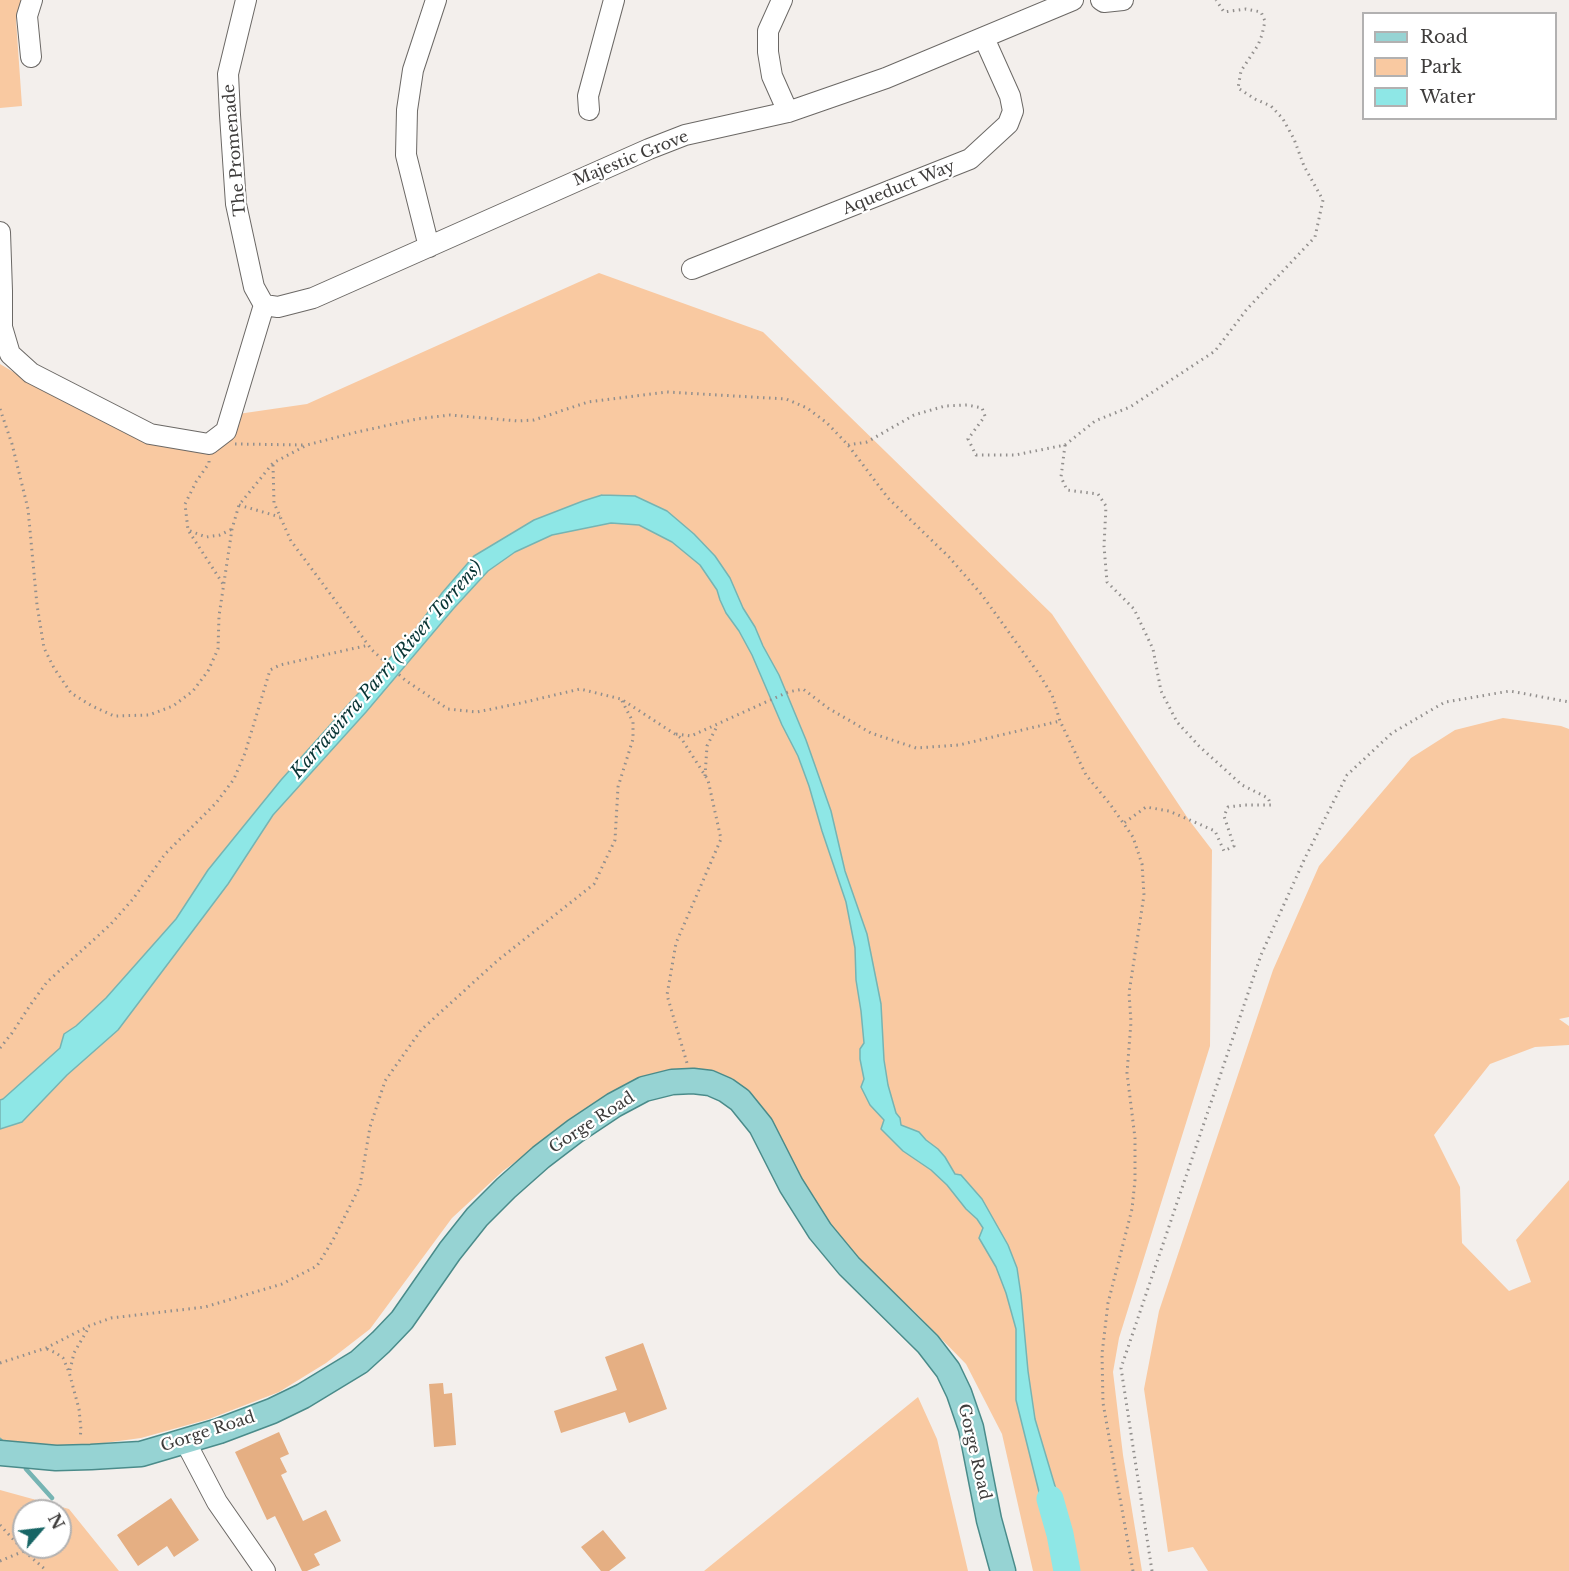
<!DOCTYPE html>
<style>
body{margin:0}
#map{position:relative;width:1569px;height:1571px;overflow:hidden;background:#f3efec;font-family:"Libre Baskerville",serif}
canvas{display:block}
.legend{position:absolute;left:1362px;top:12px;width:195px;height:108px;box-sizing:border-box;background:#fff;border:2px solid #b2b1b1;margin:0;padding:8px 10px;list-style:none;font-size:18px;color:#3e3c3b}
.legend li{display:flex;align-items:center;gap:12px;height:30px}
.legend b{width:30px;border:2px solid #b2b1b1}
.north{position:absolute;left:12px;top:1499px;width:60px;height:60px;box-sizing:border-box;background:#fff;border:2px solid #b2b1b1;border-radius:50%;rotate:62deg;font-size:16px;font-weight:700;line-height:24px;text-align:center;color:#3e3c3b}
.north::after{content:'';display:block;margin:auto;width:21px;height:27px;background:#176565;clip-path:polygon(50% 0,100% 100%,50% 72%,0 100%)}
</style>
<div id="map">
<canvas width="1569" height="1571"></canvas>
<ul class="legend">
<li><b style="height:8px;background:#96d3d3"></b>Road</li>
<li><b style="height:16px;background:#f9c9a1"></b>Park</li>
<li><b style="height:16px;background:#8ee7e6"></b>Water</li>
</ul>
<div class="north">N</div>
</div>
<script>
const c = document.querySelector('canvas').getContext('2d');
c.lineJoin = 'round';
function fill(path, color) { c.fillStyle = color; c.fill(path, 'evenodd'); }
const poly = rows => new Path2D(rows.map(r => 'M' + r).join(''));
function stroke(path, color, width, dash) { c.strokeStyle = color; c.lineWidth = width; c.lineCap = dash ? 'butt' : 'round'; c.setLineDash(dash || []); c.stroke(path); }
function label(font, color, halo, rows, align = 'center') {
  c.font = font + ' "Libre Baskerville",serif'; c.lineWidth = 4.5; c.setLineDash([]); c.textBaseline = 'middle'; c.strokeStyle = halo; c.fillStyle = color; for (const [text, x, y, turn = 0] of rows) {
    c.save(); c.translate(x, y); c.rotate((+turn || 0) * Math.PI / 180); c.textAlign = isNaN(turn) ? turn : align; if (halo) c.strokeText(text, 0, 0); c.fillText(text, 0, 0); c.restore();
  }
}
const green = poly([
 [0,0,23,0,16,20,22,106,0,108],
 [599,273,763,332,1052,614,1189,820,1212,850,1210,1046,1119,1338,1113,1372,1123,1455,1142,1571,1033,1571,1002,1434,966,1364,914,1311,850,1254,811,1195,781,1142,721,1082,582,1113,503,1171,452,1218,370,1329,326,1363,279,1392,209,1419,141,1438,75,1447,0,1442,0,364,25,379,202,453,238,414,307,404],
 [1503,718,1561,726,1569,729,1569,1017,1559,1019,1569,1026,1569,1045,1535,1047,1490,1064,1434,1135,1460,1187,1462,1243,1509,1291,1531,1282,1516,1240,1569,1180,1569,1571,1208,1571,1193,1547,1168,1552,1144,1389,1159,1311,1273,970,1319,866,1411,758,1455,730],
 [918,1397,937,1439,968,1571,704,1571],
 [0,1490,69,1509,119,1571,0,1571],
 [24,1511,60,1511,60,1547,24,1547]
]);
const water = poly([
 [602,495,635,496,667,511,694,534,715,556,730,578,743,608,755,627,763,646,779,675,806,740,831,811,845,871,867,934,881,1004,884,1060,888,1085,896,1113,900,1118,901,1125,919,1132,926,1140,938,1149,945,1157,955,1174,961,1175,982,1199,1008,1245,1017,1268,1021,1295,1028,1371,1035,1419,1072,1543,1047,1524,1016,1400,1016,1329,1006,1293,996,1267,979,1238,983,1228,977,1219,966,1209,947,1185,931,1170,903,1151,881,1129,884,1120,870,1105,861,1087,864,1079,860,1059,860,1049,864,1043,861,1011,856,980,855,948,846,902,822,831,809,786,798,756,782,725,752,655,739,631,726,613,720,600,717,590,700,565,672,542,639,525,611,523,552,535,515,552,488,571,454,608,366,712,273,815,228,884,118,1030,67,1075,22,1122,0,1129,0,1100,3,1099,60,1048,64,1034,76,1026,106,998,176,919,208,870,281,780,415,630,442,593,474,556,534,520,583,501,602,495]
]);
const stream = poly([
 [0,1440,1,1441],
 [26,1469,52,1498]
]);
const river = poly([
 [1050,1499,1060,1534,1067,1571]
]);
const building = poly([
 [643,1343,667,1409,629,1423,625,1412,561,1433,554,1411,617,1390,605,1357],
 [443,1383,444,1394,452,1393,456,1445,434,1447,429,1384],
 [279,1432,289,1454,280,1458,287,1472,281,1475,303,1521,326,1510,341,1541,314,1554,320,1565,307,1571,302,1571,275,1516,267,1520,235,1452],
 [171,1498,199,1540,174,1557,167,1546,138,1566,117,1535],
 [603,1530,626,1558,609,1571,601,1571,581,1547]
]);
const path = poly([
 [0,409,12,444,28,509,37,605,44,648,54,668,71,693,92,706,114,716,149,715,173,706,193,691,208,671,218,649,219,616,232,529,239,505,273,463,307,445,357,432,417,419,450,415,518,421,534,420,588,402,667,392,786,399,807,408,827,423,848,445,888,498,949,557,982,595,1039,674,1052,695,1060,721,1086,775,1110,804,1133,837,1142,864,1144,895,1129,993,1131,1022,1127,1073,1135,1138,1135,1180,1132,1209,1108,1303,1102,1354,1103,1403,1133,1571],
 [235,444,304,445],
 [848,445,867,442,914,415,945,406,967,405,982,408,985,416,968,439,976,455,1015,455,1065,445,1095,421,1130,407,1215,351,1247,309,1315,237,1323,200,1304,166,1294,139,1283,119,1271,106,1255,99,1238,88,1241,71,1258,45,1262,35,1265,21,1261,12,1246,9,1224,12,1216,0],
 [1065,445,1061,477,1067,490,1098,494,1106,506,1104,546,1107,582,1134,609,1153,649,1161,691,1177,722,1199,746,1242,785,1268,798,1271,805,1245,805,1228,807,1224,816,1234,846,1224,851,1215,831,1169,811,1146,807,1124,823],
 [209,461,209,463,196,482,185,504,188,530,223,584],
 [273,465,274,503,291,541,372,650,405,680,448,709,477,712,521,703,580,689,621,699,681,738,708,780,721,839,676,943,667,995,687,1063],
 [239,505,280,517],
 [190,531,206,537,220,535,232,529],
 [676,734,691,736,788,692,803,689,828,708,871,733,916,748,959,745,1060,721],
 [705,776,707,746,717,726],
 [0,1048,12,1033,31,1004,47,982,110,925,133,899,165,854,216,803,234,779,245,753,270,670,280,665,369,645],
 [47,1349,56,1353,63,1358,69,1372,79,1409,81,1430,80,1438],
 [0,1363,46,1348,89,1326,111,1318,205,1307,282,1284,317,1266,333,1240,360,1186,370,1127,385,1081,421,1030,497,961,594,884,615,840,618,787,633,739,633,722,621,699],
 [70,1370,74,1353,89,1327],
 [0,1525,24,1551,47,1571],
 [0,1561,24,1551],
 [1152,1571,1121,1368,1261,955,1305,858,1347,775,1392,733,1445,702,1510,691,1569,702]
]);
const minor = poly([
 [782,0,768,31,768,52,772,76,788,112],
 [1101,0,1104,2,1123,0],
 [31,57,27,16,32,0],
 [589,110,588,96,614,0],
 [0,232,2,291,2,327,10,354,31,373,150,434,209,444,226,431,264,305,254,287,236,204,230,115,228,74,246,0],
 [429,247,406,155,407,110,413,70,436,0],
 [692,269,970,159,1008,124,1013,111,1010,96,984,38],
 [264,305,278,307,313,298,649,149,685,135,788,112,886,78,1073,0],
 [185,1441,217,1502,265,1571]
]);
const major = poly([
 [0,1453,56,1458,91,1457,141,1454,219,1431,272,1411,303,1396,359,1362,381,1342,402,1320,450,1251,477,1217,506,1188,541,1157,575,1131,614,1105,644,1089,672,1082,693,1081,710,1083,726,1090,740,1100,761,1126,791,1185,820,1231,849,1266,928,1344,948,1370,959,1393,971,1428,989,1520,1003,1571]
]);
const streetNames = [
 ["The Promenade",235,150,-95],
 ["Majestic Grove",631,159,-22],
 ["Aqueduct Way",899,188,-22],
 ["Gorge Road",592,1123,-33],
 ["Gorge Road",208,1432,-18],
 ["Gorge Road",974,1452,77]
];
const waterNames = [
 ["Karrawirra Parri (River Torrens)",387,670,-49]
];
fill(green, '#f9c9a1');
fill(water, '#8ee7e6');
stroke(water, '#76b4b3', 1.5);
stroke(stream, '#76b4b3', 4.5);
stroke(river, '#8ee7e6', 27);
fill(building, '#e5af83');
stroke(minor, '#6b6865', 22);
stroke(major, '#4a8b8a', 27);
stroke(path, '#928f8d', 3, [1.5, 4.5]);
stroke(minor, '#fff', 20);
stroke(major, '#96d3d3', 24);
label('16px', '#3e3c3b', '#fff', streetNames);
label('italic 18px', '#073434', '#fff', waterNames);
</script>
